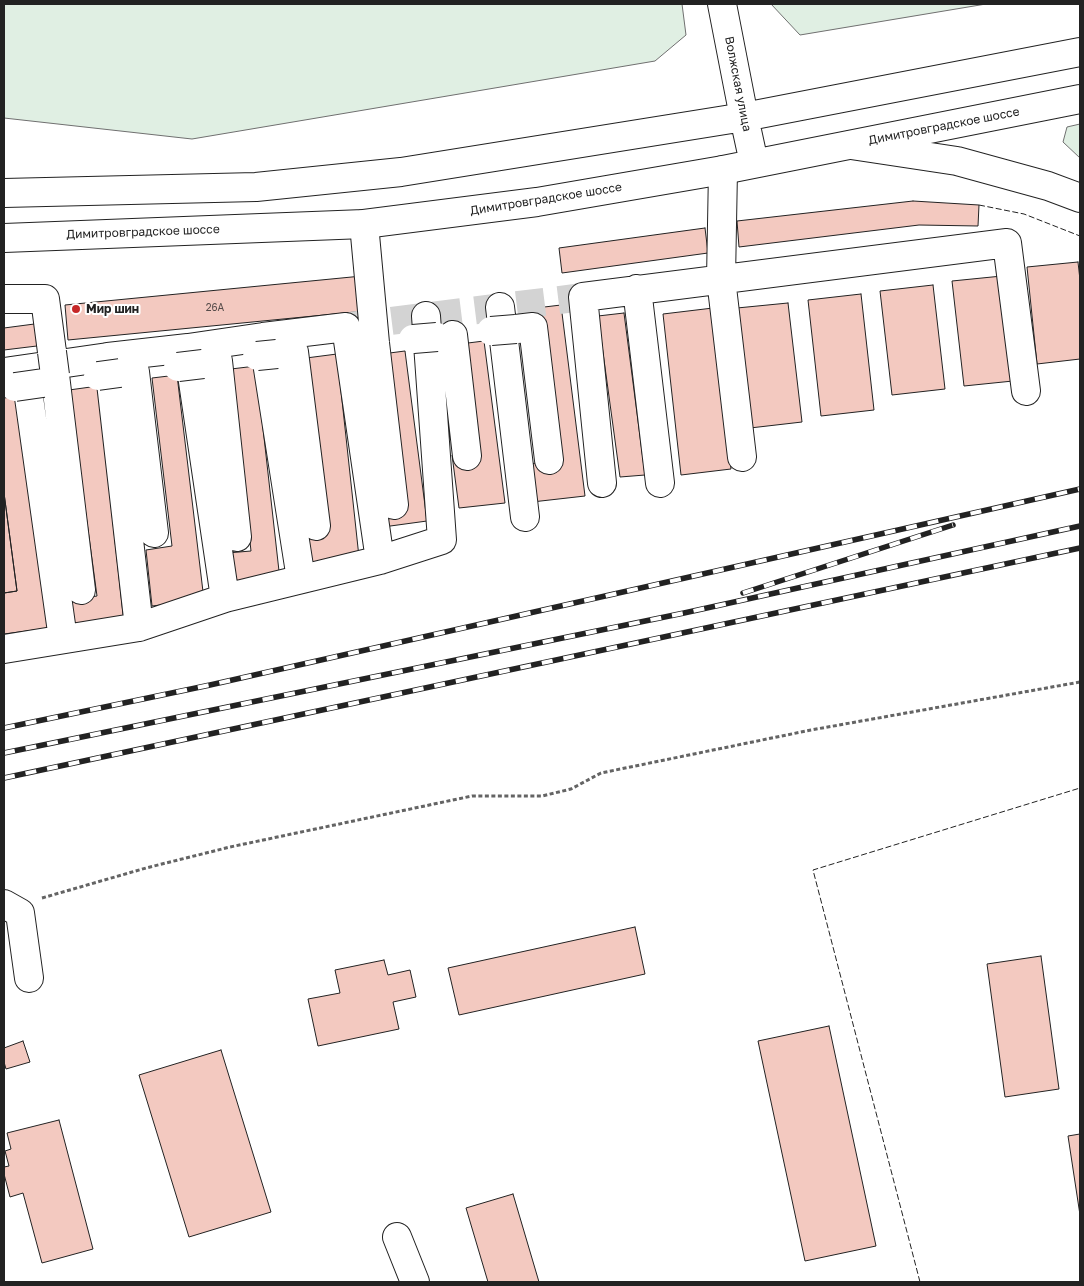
<!DOCTYPE html>
<meta charset="utf-8">
<style>
body{margin:0}
#map{position:relative;width:1084px;height:1286px;overflow:hidden;background:#fff;font-family:"Golos Text",sans-serif}
canvas{display:block}
.frame{position:absolute;inset:0;border:5px solid #222;pointer-events:none}
</style>
<div id="map">
<canvas width="1084" height="1286"></canvas>
<div class="frame"></div>
</div>
<script>
const c = document.querySelector('canvas').getContext('2d');
c.lineJoin = 'round';
function fill(path, color) { c.fillStyle = color; c.fill(path, 'evenodd'); }
const poly = rows => new Path2D(rows.map(r => 'M' + r).join(''));
function stroke(path, color, width, dash) { c.strokeStyle = color; c.lineWidth = width; c.lineCap = dash ? 'butt' : 'round'; c.setLineDash(dash || []); c.stroke(path); }
function label(font, color, halo, rows, align = 'center') {
  c.font = font + ' "Golos Text",sans-serif'; c.lineWidth = 4; c.setLineDash([]); c.textBaseline = 'middle'; c.strokeStyle = halo; c.fillStyle = color; for (const [text, x, y, turn = 0] of rows) {
    c.save(); c.translate(x, y); c.rotate((+turn || 0) * Math.PI / 180); c.textAlign = isNaN(turn) ? turn : align; if (halo) c.strokeText(text, 0, 0); c.fillText(text, 0, 0); c.restore();
  }
}
const green = poly([
 [4,4,682,4,686,35,655,61,192,139,4,118,4,4],
 [771,4,986,4,800,35,771,4],
 [1080,124,1080,158,1063,142,1067,127,1080,124]
]);
const building = poly([
 [913,201,979,205,978,226,919,225,739,247,737,221,913,201],
 [705,228,708,253,562,273,559,248,705,228],
 [1078,262,1080,280,1080,359,1037,364,1027,267,1078,262],
 [362,276,365,311,68,340,65,305,362,276],
 [1002,276,1013,381,964,386,952,281,1002,276],
 [933,285,945,389,892,395,880,291,933,285],
 [861,294,874,410,821,416,808,300,861,294],
 [788,303,802,422,750,428,737,308,788,303],
 [561,305,585,496,532,502,528,464,555,461,536,308,561,305],
 [713,308,731,469,681,475,663,314,713,308],
 [624,313,645,475,620,477,598,316,624,313],
 [42,323,45,345,4,350,4,328,42,323],
 [484,341,505,503,459,508,452,455,474,452,460,344,484,341],
 [405,351,427,521,383,527,381,509,382,354,405,351],
 [337,354,359,557,308,563,283,361,337,354],
 [256,366,280,580,231,585,227,553,251,551,231,369,256,366],
 [177,375,204,600,152,606,146,550,172,546,152,378,177,375],
 [98,386,124,623,75,629,71,600,97,596,69,390,98,386],
 [19,396,49,628,4,634,4,593,17,591,4,493,4,398,19,396],
 [4,493,17,591,4,593,4,493],
 [635,927,645,974,459,1015,448,968,635,927],
 [1041,956,1059,1089,1005,1097,987,964,1041,956],
 [384,960,388,975,410,970,416,997,393,1002,399,1029,318,1046,308,999,340,993,335,970,384,960],
 [829,1026,876,1246,805,1261,758,1041,829,1026],
 [23,1041,30,1062,6,1069,4,1062,4,1048,23,1041],
 [221,1050,271,1212,189,1237,139,1075,221,1050],
 [59,1120,93,1249,42,1263,23,1193,10,1197,4,1174,4,1167,9,1166,5,1151,11,1149,7,1133,59,1120],
 [1080,1134,1080,1215,1068,1136,1080,1134],
 [513,1194,539,1282,488,1282,466,1208,513,1194]
]);
const minorTunnel = poly([
 [350,326,583,297]
]);
const path = poly([
 [42,898,146,868,230,847,472,796,542,796,571,789,601,773,811,730,1080,682]
]);
const minor = poly([
 [723,170,721,279,742,457],
 [364,224,375,343,394,505],
 [637,289,660,483],
 [4,299,45,299,52,352],
 [500,307,525,517],
 [516,329,533,327,549,460],
 [453,335,467,456],
 [263,337,301,579],
 [188,348,225,598],
 [277,354,294,352,316,526],
 [108,357,139,627],
 [218,361,237,537],
 [25,369,63,639],
 [4,372,108,357,188,348,263,337,346,327,380,560],
 [135,372,154,533],
 [55,375,81,590],
 [602,483,583,297,1007,243,1026,391],
 [4,649,139,627,225,598,380,560,442,540,426,316],
 [4,904,20,913,29,978],
 [397,1237,415,1282]
]);
const major = poly([
 [722,4,744,117],
 [851,145,957,161,1048,186,1080,198]
]);
const highway = poly([
 [744,117,754,163],
 [4,193,256,187,401,172,744,117,1080,52],
 [4,238,364,224,537,202,723,170,1080,99]
]);
const rail = poly([
 [743,593,953,525],
 [4,728,210,685,1080,489],
 [4,753,684,613,1080,526],
 [4,778,1080,548]
]);
const minorBridge = poly([
 [491,331,516,329],
 [413,339,437,337],
 [52,352,55,375],
 [257,356,277,354],
 [178,367,203,364],
 [98,376,120,373],
 [15,387,43,383]
]);
const fence = poly([
 [979,205,1024,214,1080,236],
 [920,1282,813,870,1080,788]
]);
const markers = [
 [76,309,5,"#c62828"]
];
const numberNames = [
 ["26А",215,308]
];
const streetNames = [
 ["Волжская улица",738,84,79],
 ["Димитровградское шоссе",944,126,-11],
 ["Димитровградское шоссе",546,199,-9],
 ["Димитровградское шоссе",143,232,-2]
];
const poiNames = [
 ["Мир шин",86,309]
];
fill(green, '#e0efe3');
stroke(green, '#6f6f6f', 1);
fill(building, '#f3c9c0');
stroke(building, '#222', 1);
stroke(minorTunnel, '#d3d3d3', 28, [28, 14]);
stroke(minor, '#222', 30);
stroke(major, '#222', 30);
stroke(highway, '#222', 30);
stroke(path, '#646464', 3, [4, 2.5]);
stroke(minor, '#fff', 28);
stroke(major, '#fff', 28);
stroke(highway, '#fff', 28);
stroke(rail, '#222', 5.5);
stroke(rail, '#fff', 4, [11]);
stroke(minorBridge, '#222', 30, []);
stroke(minorBridge, '#fff', 28);
stroke(fence, '#222', 1, [6, 2.5]);
for (const [x, y, r, color] of markers) { const dot = new Path2D(); dot.arc(x, y, r, 0, 2 * Math.PI); c.fillStyle = color; c.fill(dot); stroke(dot, '#fff', 2); }
label('10px', '#564c4a', null, numberNames);
label('12px', '#222', '#fff', streetNames);
label('bold 12px', '#222', '#fff', poiNames, 'left');
</script>
